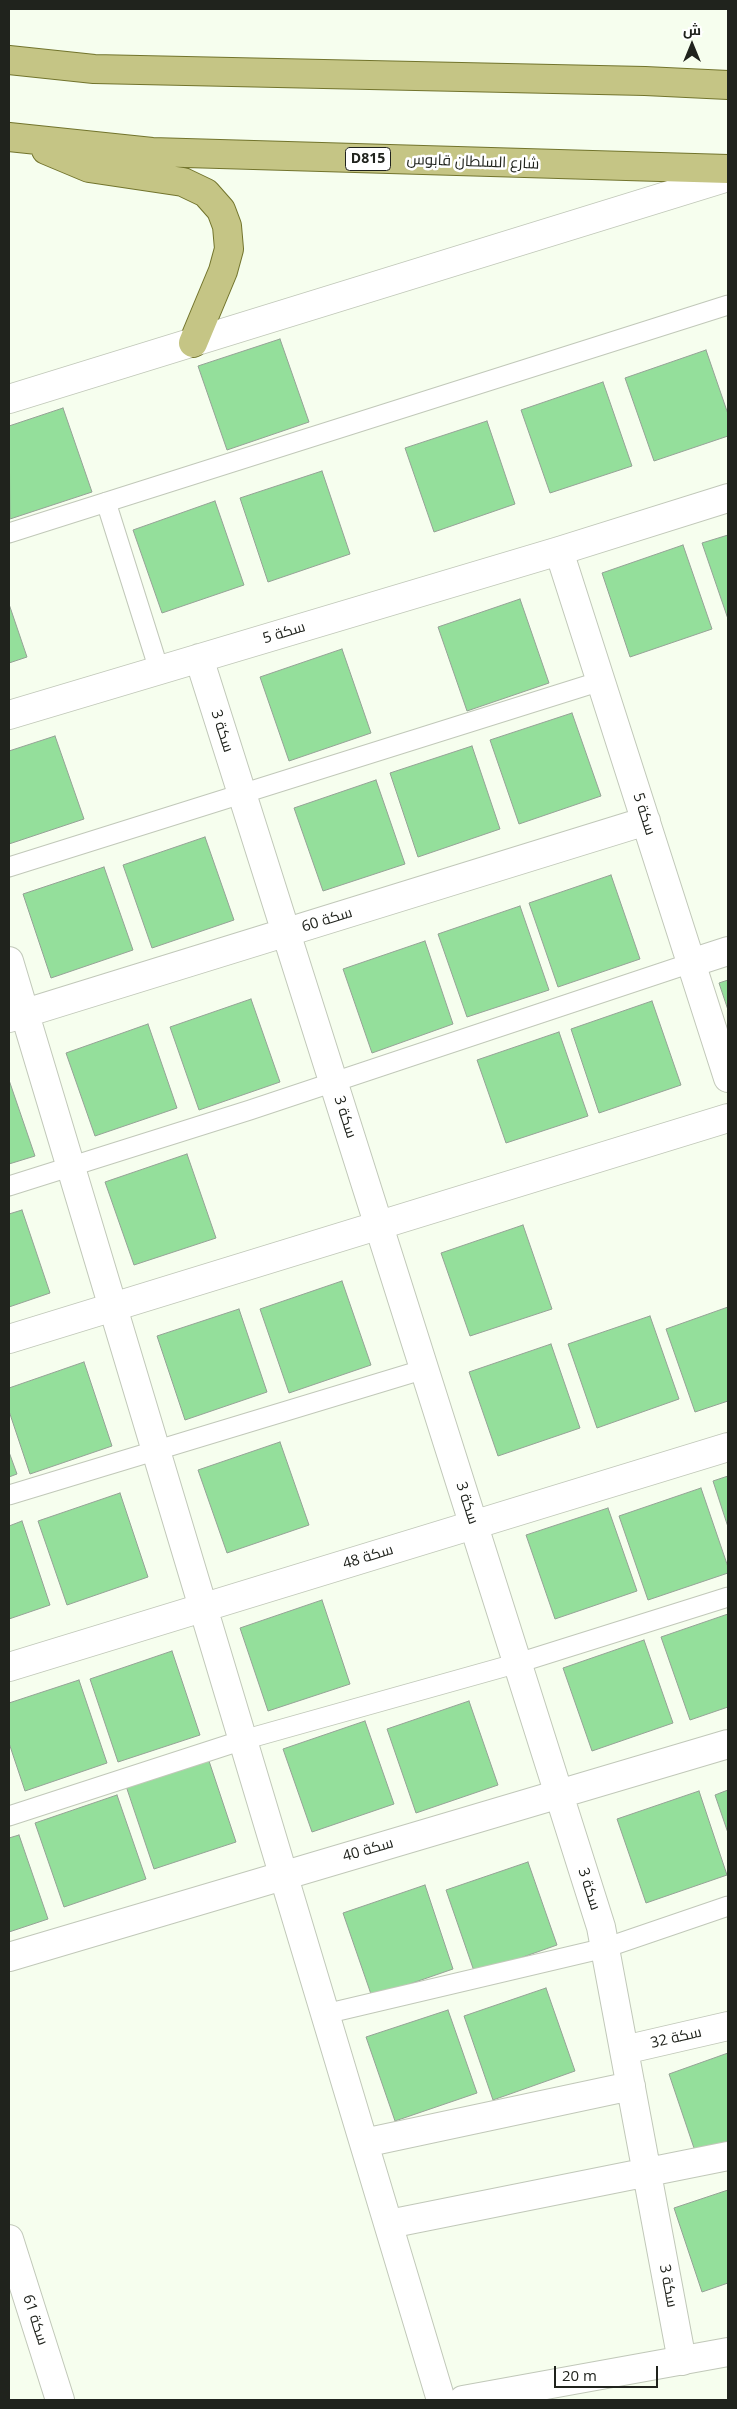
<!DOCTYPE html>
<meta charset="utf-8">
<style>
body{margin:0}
#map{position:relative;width:737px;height:2409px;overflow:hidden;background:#f6feee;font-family:"Open Sans",Cairo,sans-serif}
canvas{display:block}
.frame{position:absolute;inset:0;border:10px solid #20231d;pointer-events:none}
.north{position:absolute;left:667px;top:20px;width:50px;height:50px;-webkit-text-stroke:4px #fff;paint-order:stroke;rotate:0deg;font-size:14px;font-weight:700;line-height:20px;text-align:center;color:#20231d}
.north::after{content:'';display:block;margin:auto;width:18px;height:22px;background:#20231d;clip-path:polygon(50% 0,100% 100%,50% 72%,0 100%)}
.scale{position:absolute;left:554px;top:2366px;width:104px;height:22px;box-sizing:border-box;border:2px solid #20231d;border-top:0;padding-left:6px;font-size:15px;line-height:18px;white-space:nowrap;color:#20231d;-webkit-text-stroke:4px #fff;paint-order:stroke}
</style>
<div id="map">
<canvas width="737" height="2409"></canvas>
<div class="frame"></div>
<div class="north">ش</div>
<div class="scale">20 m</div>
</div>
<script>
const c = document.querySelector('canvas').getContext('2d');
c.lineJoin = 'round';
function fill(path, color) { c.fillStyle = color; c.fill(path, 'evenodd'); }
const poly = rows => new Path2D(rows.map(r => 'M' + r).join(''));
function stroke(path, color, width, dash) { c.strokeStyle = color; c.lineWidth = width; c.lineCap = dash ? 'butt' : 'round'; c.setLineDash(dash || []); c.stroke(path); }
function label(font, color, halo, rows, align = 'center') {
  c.font = font + ' "Open Sans",Cairo,sans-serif'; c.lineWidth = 5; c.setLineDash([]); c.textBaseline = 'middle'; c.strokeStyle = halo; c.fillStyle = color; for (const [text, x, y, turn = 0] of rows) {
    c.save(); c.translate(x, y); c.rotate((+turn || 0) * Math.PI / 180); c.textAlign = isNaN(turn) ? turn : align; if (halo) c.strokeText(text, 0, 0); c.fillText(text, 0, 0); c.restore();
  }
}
const building = poly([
 [280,339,309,422,227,450,198,366,280,339],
 [706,350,728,414,728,436,654,461,625,378,706,350],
 [603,382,632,466,550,493,521,410,603,382],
 [63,408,92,492,10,519,9,426,63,408],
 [487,421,515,504,434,532,405,448,487,421],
 [322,471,350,554,268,582,240,498,322,471],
 [215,501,244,585,162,613,133,530,215,501],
 [728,535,728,619,702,543,728,535],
 [683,545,712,629,630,657,602,573,683,545],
 [520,599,549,683,467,711,438,627,520,599],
 [9,604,27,657,9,663,9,604],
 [342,649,371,733,289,761,260,677,342,649],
 [572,713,601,796,519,824,490,740,572,713],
 [55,736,84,819,9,844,9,751,55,736],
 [472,746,500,829,418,857,390,773,472,746],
 [376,780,405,864,323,891,294,808,376,780],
 [205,837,234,920,152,948,123,865,205,837],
 [104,867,133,950,51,978,23,894,104,867],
 [611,875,640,959,558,987,529,903,611,875],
 [520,906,549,990,467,1017,438,934,520,906],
 [425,941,453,1024,372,1053,343,969,425,941],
 [728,980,728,1010,719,983,728,980],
 [251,999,280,1082,199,1110,170,1027,251,999],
 [652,1001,681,1085,599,1113,571,1029,652,1001],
 [148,1024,177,1108,95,1136,66,1053,148,1024],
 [559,1032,588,1116,506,1143,477,1060,559,1032],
 [9,1080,35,1156,9,1164,9,1080],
 [187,1154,216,1238,134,1265,105,1182,187,1154],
 [22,1210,50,1293,9,1307,9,1214,22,1210],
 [523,1225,552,1309,470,1336,441,1253,523,1225],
 [342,1281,371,1365,289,1393,260,1309,342,1281],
 [728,1307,728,1401,695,1412,666,1329,728,1307],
 [239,1309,267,1392,185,1420,157,1336,239,1309],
 [650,1316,679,1399,597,1428,568,1344,650,1316],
 [551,1344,580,1428,498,1456,469,1372,551,1344],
 [84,1362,112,1446,30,1474,9,1411,9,1388,84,1362],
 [280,1442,309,1525,227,1553,198,1470,280,1442],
 [9,1452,17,1474,9,1477,9,1452],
 [728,1476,728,1527,713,1481,728,1476],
 [701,1488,728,1567,728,1573,648,1600,619,1516,701,1488],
 [120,1493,148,1577,67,1605,38,1521,120,1493],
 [608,1508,637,1591,555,1619,526,1535,608,1508],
 [22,1521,50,1605,9,1619,9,1526,22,1521],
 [322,1600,350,1684,268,1711,240,1628,322,1600],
 [728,1614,728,1707,690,1720,661,1637,728,1614],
 [644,1640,673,1723,592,1751,563,1668,644,1640],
 [172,1651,200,1735,118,1762,90,1679,172,1651],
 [79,1680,107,1763,25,1791,9,1743,9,1703,79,1680],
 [469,1701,498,1785,416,1813,387,1729,469,1701],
 [365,1721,394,1804,312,1832,283,1749,365,1721],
 [208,1758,236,1842,154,1869,126,1786,208,1758],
 [728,1790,728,1833,715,1795,728,1790],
 [699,1791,727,1875,646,1903,617,1819,699,1791],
 [117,1795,146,1879,64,1907,35,1823,117,1795],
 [19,1835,48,1919,9,1932,9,1838,19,1835],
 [528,1862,557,1945,475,1974,446,1890,528,1862],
 [425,1885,453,1969,372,1997,343,1913,425,1885],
 [546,1988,575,2071,493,2100,464,2016,546,1988],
 [448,2010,477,2093,395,2121,366,2037,448,2010],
 [728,2053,728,2147,697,2157,669,2074,728,2053],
 [728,2190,728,2283,702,2292,674,2208,728,2190]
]);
const lane = poly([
 [106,502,159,670],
 [9,533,728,305],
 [9,867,601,681],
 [9,1186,250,1110,691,963],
 [9,1495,425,1369],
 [9,1816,243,1740,518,1663,728,1597],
 [325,2014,605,1948,728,1906]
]);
const street = poly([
 [559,551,728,1078],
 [199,658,601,1927,682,2361],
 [9,715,559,551,728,498],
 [9,961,441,2400],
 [691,963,728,951],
 [9,1018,646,821],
 [9,1339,728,1118],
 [9,1667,728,1447],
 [9,1957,728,1744],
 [624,2050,728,2026],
 [364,2143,631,2086],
 [389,2224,728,2156],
 [9,2239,60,2400]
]);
const secondary = poly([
 [9,399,728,177],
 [463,2400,728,2352]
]);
const primary = poly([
 [9,60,94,69,645,81,728,85],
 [9,137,152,152,728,169],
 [46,150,89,168,183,182,206,193,221,210,227,226,229,249,223,271,193,343]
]);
const shields = [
 [368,159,45]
];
const shieldNames = [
 ["D815",368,159]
];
const streetNames = [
 ["شارع السلطان قابوس",473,162,2],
 ["سكة 5",284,633,-17],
 ["سكة 3",222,731,72],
 ["سكة 5",644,814,72],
 ["سكة 60",327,920,-17],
 ["سكة 3",345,1117,72],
 ["سكة 3",467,1503,72],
 ["سكة 48",368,1557,-17],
 ["سكة 40",368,1850,-16],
 ["سكة 3",589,1889,72],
 ["سكة 32",676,2038,-13],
 ["سكة 3",668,2286,79],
 ["سكة 61",35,2320,72]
];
fill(building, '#94df9b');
stroke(building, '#95a296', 1);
stroke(lane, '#c1c8b9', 21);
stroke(street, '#c1c8b9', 30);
stroke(secondary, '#c1c8b9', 30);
stroke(primary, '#72742c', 30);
stroke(lane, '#fff', 19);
stroke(street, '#fff', 28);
stroke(secondary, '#fff', 28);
stroke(primary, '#c5c585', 28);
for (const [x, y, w] of shields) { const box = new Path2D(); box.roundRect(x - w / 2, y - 11.5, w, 23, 4); c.fillStyle = '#fff'; c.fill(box); stroke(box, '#20231d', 1); }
label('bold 14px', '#20231d', null, shieldNames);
label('15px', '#20231d', '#fff', streetNames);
</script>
